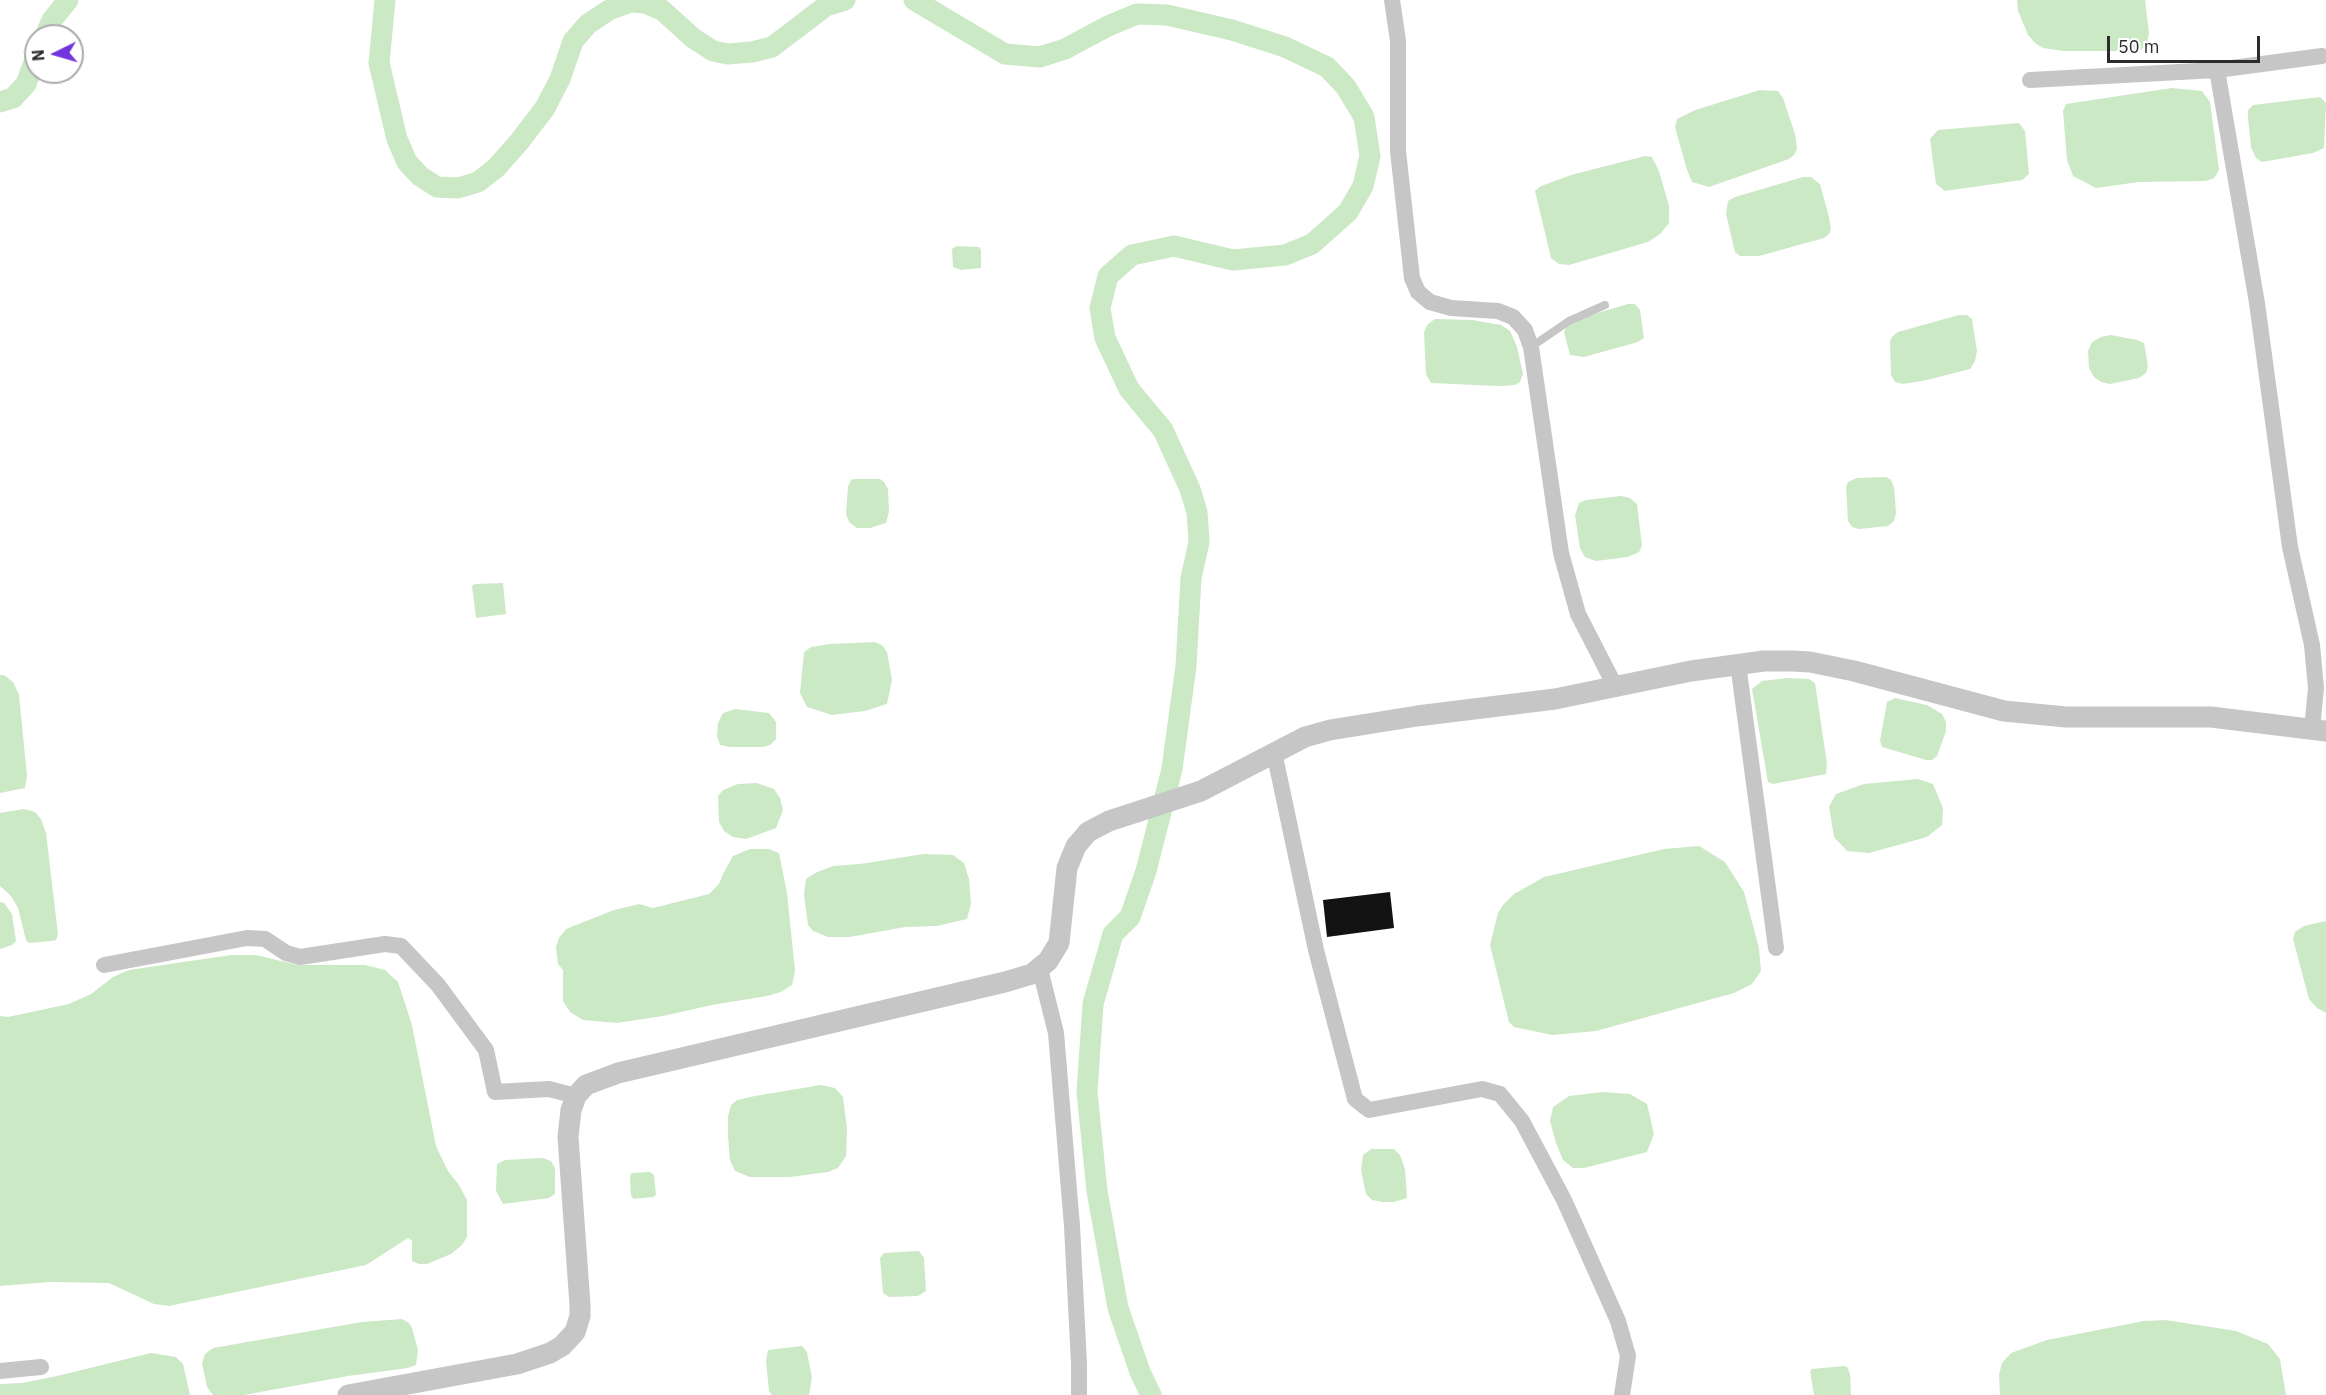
<!DOCTYPE html>
<style>
body{margin:0}
#map{position:relative;width:2326px;height:1395px;overflow:hidden;background:#fff;font-family:"IBM Plex Sans",sans-serif}
canvas{display:block}
.north{position:absolute;left:24px;top:24px;width:60px;height:60px;box-sizing:border-box;background:#fff;border:2px solid #ababab;border-radius:50%;rotate:265deg;font-size:16px;font-weight:700;line-height:24px;text-align:center;color:#2c2c2c}
.north::after{content:'';display:block;margin:auto;width:21px;height:27px;background:#7434dd;clip-path:polygon(50% 0,100% 100%,50% 72%,0 100%)}
.scale{position:absolute;left:2107px;top:36px;width:153px;height:27px;box-sizing:border-box;border:3px solid #2c2c2c;border-top:0;padding-left:8px;font-size:18px;line-height:21px;white-space:nowrap;color:#2c2c2c;-webkit-text-stroke:4px #fff;paint-order:stroke}
</style>
<div id="map">
<canvas width="2326" height="1395"></canvas>
<div class="north">N</div>
<div class="scale">50 m</div>
</div>
<script>
const c = document.querySelector('canvas').getContext('2d');
c.lineJoin = 'round';
function fill(path, color) { c.fillStyle = color; c.fill(path, 'evenodd'); }
const poly = rows => new Path2D(rows.map(r => 'M' + r).join(''));
function stroke(path, color, width, dash) { c.strokeStyle = color; c.lineWidth = width; c.lineCap = dash ? 'butt' : 'round'; c.setLineDash(dash || []); c.stroke(path); }
const water = poly([
 [2017,0,2145,0,2149,33,2147,44,2141,50,2127,51,2063,51,2043,48,2035,43,2028,35,2018,11],
 [2172,88,2202,91,2210,102,2219,170,2214,178,2206,181,2139,182,2096,188,2073,176,2067,160,2063,111,2066,104],
 [1760,90,1778,91,1783,98,1795,134,1797,149,1794,155,1789,159,1709,187,1692,182,1687,170,1675,127,1677,119,1695,110],
 [2320,97,2326,103,2324,148,2313,153,2262,162,2256,158,2251,147,2248,118,2248,110,2253,105],
 [2019,123,2025,131,2029,174,2022,180,1945,191,1936,184,1930,139,1938,130],
 [1645,156,1652,157,1659,171,1669,206,1669,223,1660,234,1648,242,1569,265,1559,264,1551,258,1535,191,1541,186,1571,175],
 [1803,177,1811,177,1820,184,1829,217,1831,229,1829,234,1824,238,1759,256,1740,256,1735,252,1726,214,1728,201,1735,197],
 [957,246,979,247,981,250,981,268,961,270,953,267,952,249],
 [1628,304,1635,304,1640,310,1644,338,1638,342,1584,357,1570,355,1564,332,1568,324,1577,319],
 [1959,315,1967,315,1972,319,1977,351,1975,361,1970,369,1927,380,1903,384,1895,382,1891,375,1890,340,1893,336,1898,332],
 [1435,319,1472,320,1501,325,1510,331,1517,347,1523,374,1520,382,1515,385,1498,386,1431,383,1426,374,1424,332,1428,324],
 [2111,335,2137,340,2144,343,2148,366,2146,373,2139,378,2110,384,2101,382,2094,377,2089,368,2088,351,2092,342,2101,337],
 [1886,477,1891,480,1894,487,1896,513,1894,521,1888,526,1859,529,1852,527,1848,521,1846,487,1848,482,1857,478],
 [855,479,880,479,884,482,888,489,889,512,886,523,870,528,857,528,849,522,846,514,848,486,851,480],
 [1621,496,1630,498,1637,504,1642,546,1639,552,1628,557,1596,561,1585,557,1580,548,1575,515,1579,503,1586,500],
 [503,583,506,614,476,618,472,586,475,584],
 [875,642,882,645,887,652,892,680,887,704,865,711,832,715,807,707,800,693,804,652,811,647,830,644],
 [0,675,4,675,13,682,19,695,27,776,25,788,0,793],
 [1787,678,1809,679,1815,683,1827,764,1826,774,1773,784,1768,782,1752,689,1762,681],
 [1895,698,1927,705,1942,714,1946,722,1946,731,1937,756,1932,760,1926,760,1882,747,1880,741,1887,702],
 [735,709,769,713,776,722,776,739,770,745,763,747,730,747,720,745,717,736,718,723,723,713],
 [1918,779,1933,784,1943,808,1942,825,1927,837,1869,853,1847,851,1834,837,1829,807,1836,794,1864,784],
 [757,783,774,789,780,798,783,810,776,828,746,839,733,837,724,831,719,822,718,796,723,790,738,784],
 [24,809,35,812,41,819,46,833,58,934,56,940,51,941,29,943,26,940,18,908,11,896,0,886,0,813],
 [1699,846,1725,862,1744,892,1759,948,1761,971,1752,984,1734,993,1596,1031,1552,1035,1514,1027,1509,1022,1490,945,1498,913,1503,905,1514,894,1544,877,1664,849],
 [750,849,769,849,779,853,787,893,795,971,792,985,781,992,767,996,712,1005,663,1016,617,1023,583,1020,570,1012,563,1001,563,970,558,964,556,947,559,938,566,929,614,910,639,904,653,908,709,894,719,884,723,874,733,856],
 [924,854,953,855,964,863,969,879,971,903,967,919,937,926,905,927,850,937,828,937,813,931,808,925,804,895,806,879,815,873,833,866,860,864],
 [0,902,4,903,12,914,16,941,12,945,0,949],
 [2326,921,2326,1013,2317,1008,2309,999,2293,939,2295,932,2304,926],
 [231,955,256,955,298,965,365,965,385,970,398,982,412,1025,436,1146,448,1171,459,1185,467,1200,467,1237,462,1245,451,1254,427,1264,419,1264,412,1261,412,1241,408,1238,366,1265,169,1306,154,1304,109,1283,50,1282,0,1286,0,1016,8,1017,69,1004,91,994,113,977,129,970],
 [821,1085,835,1088,843,1097,847,1128,846,1156,838,1168,828,1172,790,1177,750,1177,735,1171,730,1160,728,1136,728,1116,731,1105,737,1100,755,1096],
 [1603,1092,1630,1094,1647,1104,1654,1134,1647,1152,1584,1168,1573,1168,1563,1160,1556,1143,1550,1121,1553,1107,1569,1096],
 [1371,1149,1394,1149,1400,1155,1405,1169,1407,1198,1394,1202,1383,1202,1372,1200,1366,1194,1361,1170,1363,1155],
 [543,1158,551,1161,555,1168,555,1194,549,1198,503,1204,496,1191,497,1164,505,1160],
 [650,1172,654,1175,656,1195,653,1197,634,1199,631,1196,630,1176,632,1173],
 [919,1251,924,1258,926,1291,918,1296,889,1297,883,1293,880,1258,884,1253],
 [402,1319,409,1323,412,1328,418,1350,416,1365,408,1368,348,1376,244,1395,213,1395,207,1387,202,1363,205,1354,213,1348,362,1322],
 [2166,1320,2236,1331,2268,1344,2280,1359,2286,1395,2000,1395,1999,1375,2002,1363,2011,1353,2047,1340,2144,1321],
 [802,1346,807,1352,812,1378,809,1395,772,1395,769,1391,766,1361,768,1350],
 [151,1353,176,1357,183,1364,190,1395,0,1395,0,1384,22,1383,57,1376],
 [1844,1366,1847,1367,1850,1374,1851,1395,1814,1395,1810,1371,1812,1369]
]);
const canal = poly([
 [385,0,379,63,397,139,407,162,420,176,437,187,458,188,478,182,496,168,519,142,545,108,560,79,573,41,588,24,609,10,631,2,645,3,662,10,693,38,713,51,728,54,752,52,772,47,826,6,845,0],
 [914,0,1005,54,1040,57,1065,49,1108,26,1137,14,1167,15,1232,30,1285,47,1327,67,1346,87,1364,117,1370,156,1363,186,1348,212,1312,244,1285,255,1233,260,1174,246,1132,255,1108,276,1100,308,1105,338,1129,389,1163,430,1190,489,1197,512,1199,542,1191,578,1186,666,1172,769,1146,871,1130,917,1113,934,1093,1004,1087,1092,1097,1191,1118,1308,1140,1372,1151,1395],
 [45,36,52,20,68,0],
 [0,102,13,98,26,84,36,57]
]);
const building = poly([
 [1390,892,1394,928,1327,937,1323,900]
]);
const service = poly([
 [1531,347,1569,321,1605,305]
]);
const minor = poly([
 [1392,0,1398,41,1398,151,1412,278,1418,292,1430,302,1451,308,1498,311,1513,317,1525,330,1531,347,1561,553,1578,614,1615,686],
 [2217,70,2257,303,2290,547,2312,645,2316,688,2312,729],
 [2030,80,2217,70,2322,56],
 [1738,664,1776,948],
 [1274,752,1316,950,1355,1099,1369,1110,1482,1089,1500,1094,1522,1121,1564,1200,1618,1321,1628,1356,1622,1395],
 [104,965,247,938,265,939,286,953,300,957,385,944,401,946,438,985,486,1050,495,1092,549,1089,576,1096],
 [1040,969,1056,1033,1072,1226,1079,1364,1079,1395],
 [0,1371,41,1367]
]);
const tertiary = poly([
 [348,1395,517,1364,550,1353,562,1346,575,1332,580,1316,580,1305,568,1137,571,1110,576,1096,586,1085,618,1073,1005,982,1032,974,1048,961,1059,943,1067,868,1076,846,1088,832,1109,821,1201,791,1305,737,1330,730,1417,716,1555,699,1691,671,1764,661,1792,661,1810,662,1854,671,2004,711,2066,717,2211,717,2326,731]
]);
fill(water, '#cce9c6');
stroke(canal, '#cce9c6', 21);
fill(building, '#131313');
stroke(service, '#c6c6c6', 8);
stroke(minor, '#c6c6c6', 16);
stroke(tertiary, '#c6c6c6', 21);
</script>
